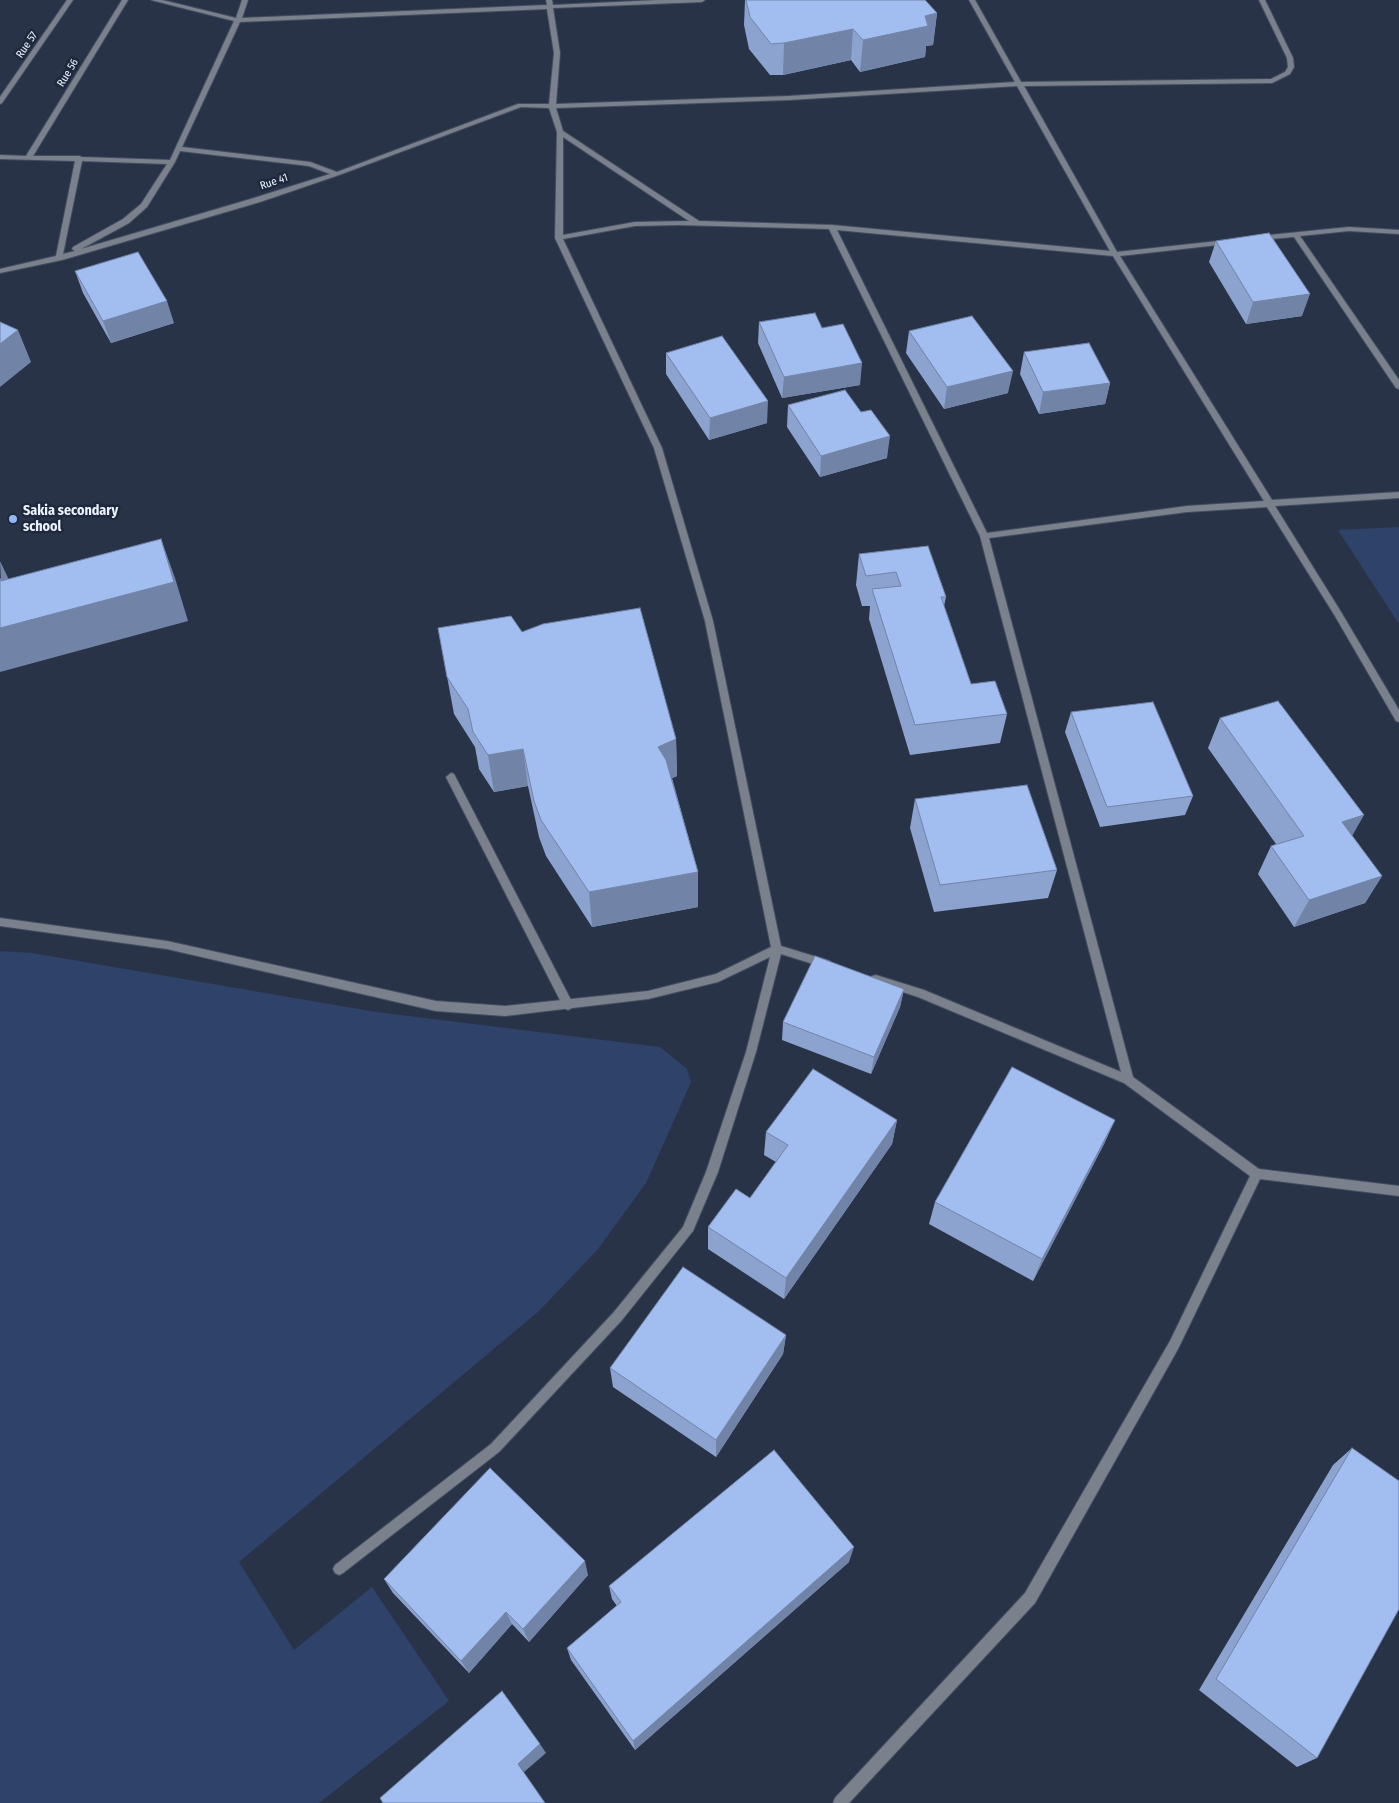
<!DOCTYPE html>
<style>
body{margin:0}
canvas{display:block;background:#283348}
</style>
<canvas width="1399" height="1803"></canvas>
<script>
const c = document.querySelector('canvas').getContext('2d');
c.lineJoin = 'round';
function fill(path, color) { c.fillStyle = color; c.fill(path, 'evenodd'); }
const poly = rows => new Path2D(rows.map(r => 'M' + r).join(''));
function stroke(path, color, width, dash) { c.strokeStyle = color; c.lineWidth = width; c.lineCap = dash ? 'butt' : 'round'; c.setLineDash(dash || []); c.stroke(path); }
function label(font, color, halo, rows, align = 'center') {
  c.font = font + ' "Fira Sans Condensed",sans-serif'; c.lineWidth = 5; c.setLineDash([]); c.textBaseline = 'middle'; c.strokeStyle = halo; c.fillStyle = color; for (const [text, x, y, turn = 0] of rows) {
    c.save(); c.translate(x, y); c.rotate((+turn || 0) * Math.PI / 180); c.textAlign = isNaN(turn) ? turn : align; if (halo) c.strokeText(text, 0, 0); c.fillText(text, 0, 0); c.restore();
  }
}
const green = poly([
 [1399,527,1399,624,1338,530],
 [0,951,32,953,376,1012,660,1047,687,1069,691,1082,646,1183,598,1249,539,1311,239,1562,294,1650,372,1587,449,1701,319,1803,0,1803]
]);
const lane = poly([
 [451,773,454,774,572,1002,573,1005,572,1008,568,1010,564,1008,446,777,451,773]
]);
const street = poly([
 [67,0,73,0,2,103,0,104,0,97,67,0],
 [122,0,128,0,33,156,79,156,82,157,170,160,234,21,151,0,162,0,236,18,242,0,248,0,242,18,547,5,546,0,552,0,553,5,658,0,705,0,702,2,553,8,560,53,556,104,789,96,1015,82,969,0,975,0,1021,82,1271,79,1285,72,1288,67,1287,58,1259,0,1265,0,1293,58,1294,67,1290,74,1272,83,1024,86,1117,252,1227,240,1231,242,1227,244,1120,256,1272,500,1399,492,1399,498,1275,506,1341,612,1399,710,1399,722,1396,721,1335,616,1267,507,1187,512,989,538,1133,1077,1259,1169,1399,1186,1399,1196,1260,1179,1178,1349,1035,1603,849,1803,833,1803,835,1798,1025,1593,1170,1341,1250,1176,1124,1083,918,997,872,982,871,979,872,976,876,975,924,990,1121,1072,980,536,829,229,679,225,635,226,563,239,662,448,713,621,781,946,830,961,831,964,830,967,826,968,781,954,756,1052,718,1172,693,1231,622,1320,499,1452,343,1573,339,1575,335,1573,333,1569,335,1565,491,1444,614,1312,683,1227,706,1172,746,1052,770,957,718,982,648,999,505,1016,436,1011,167,949,0,926,0,918,167,941,436,1001,505,1006,648,991,716,974,771,947,705,621,654,448,555,238,557,132,549,108,521,107,339,175,260,202,62,260,0,273,0,269,56,256,75,161,0,159,0,155,26,156,122,0],
 [547,9,554,53,549,104,518,104,337,172,310,162,182,147,240,22,547,9],
 [1017,86,1110,251,832,225,699,221,563,131,556,108,789,100,1017,86],
 [563,137,689,221,635,222,563,235,563,137],
 [180,151,309,166,330,174,254,198,81,249,129,223,147,207,175,162,180,151],
 [82,161,167,164,141,204,123,219,73,247,72,249,75,251,63,254,82,161],
 [837,230,1113,256,1264,501,1187,506,987,533,837,230],
 [1349,227,1399,230,1399,234,1349,231,1300,236,1399,380,1399,389,1396,388,1294,237,1259,240,1255,238,1259,236,1349,227]
]);
const wall = poly([
 [745,0,925,0,937,13,933,45,926,46,925,57,860,72,851,60,783,75,770,75,749,49,744,25],
 [1216,241,1302,316,1246,324,1209,262],
 [75,271,174,323,111,343,83,293],
 [759,322,822,328,860,385,782,398,758,343],
 [909,331,1008,393,944,409,906,353],
 [1024,352,1110,383,1105,404,1039,414,1020,374],
 [666,353,767,423,709,440,666,374],
 [788,405,887,458,820,477,787,427],
 [859,554,946,597,944,606,971,684,1007,714,1000,743,910,755,869,619,870,606,862,606,856,585],
 [438,628,522,632,676,739,677,776,672,778,698,872,698,907,592,927,546,856,539,837,528,786,494,792,479,769,475,747,454,714],
 [1071,712,1193,796,1185,815,1100,827,1065,732],
 [1220,718,1352,836,1382,876,1365,903,1294,927,1258,874,1271,846,1276,844,1208,748],
 [915,799,1057,870,1048,898,934,912,910,828],
 [904,989,900,1007,871,1074,782,1040,783,1022],
 [897,1120,892,1144,784,1299,708,1249,708,1227,750,1198,776,1162,764,1155,766,1132],
 [1115,1120,1104,1144,1033,1281,929,1224,935,1202],
 [786,1335,783,1354,716,1457,613,1387,610,1368],
 [1352,1448,1317,1758,1297,1767,1199,1690,1333,1465],
 [849,1562,635,1750,571,1660,567,1648,617,1606,612,1599,609,1586],
 [588,1575,529,1642,512,1624,469,1673,393,1593,384,1579]
]);
const shadedWall = poly([
 [937,13,933,45,926,46,925,57,860,72,863,40,925,16],
 [853,29,851,60,783,75,784,43],
 [1310,294,1302,316,1246,324,1253,302],
 [167,301,174,323,111,343,103,321],
 [18,330,31,362,0,387,0,344],
 [862,363,860,385,782,398,784,377],
 [1013,371,1008,393,944,409,947,387],
 [1110,383,1105,404,1039,414,1043,392],
 [768,401,767,423,709,440,710,418],
 [890,436,887,458,820,477,821,456],
 [161,539,175,578,188,621,0,672,0,628],
 [0,561,11,584,1,581],
 [676,739,677,776,659,784,658,747],
 [523,749,528,786,494,792,488,755],
 [1364,815,1348,843,1342,822],
 [698,872,698,907,592,927,589,892],
 [1382,876,1365,903,1294,927,1309,900],
 [904,989,900,1007,871,1074,874,1057],
 [897,1120,892,1144,784,1299,786,1278],
 [1115,1120,1104,1144,1033,1281,1042,1259],
 [786,1335,783,1354,716,1457,716,1440],
 [854,1547,849,1562,635,1750,633,1741],
 [585,1561,588,1575,529,1642,523,1629],
 [506,1612,512,1624,469,1673,461,1661],
 [540,1744,546,1753,524,1772,518,1764]
]);
const building = poly([
 [746,0,925,0,937,13,925,16,928,26,863,40,853,29,784,43,771,44,750,17,746,0],
 [1269,233,1310,294,1253,302,1216,241,1269,233],
 [138,252,167,301,103,321,75,271,138,252],
 [815,313,822,328,843,324,862,363,784,377,759,322,815,313],
 [972,316,1013,371,947,387,909,331,972,316],
 [0,322,18,330,0,344,0,322],
 [722,336,768,401,710,418,666,353,722,336],
 [1089,343,1110,383,1043,392,1024,352,1089,343],
 [845,390,861,412,871,410,890,436,821,456,788,405,845,390],
 [161,539,174,582,0,628,0,578,1,581,161,539],
 [928,546,946,597,941,597,971,684,995,681,1007,714,915,725,872,589,901,586,896,572,866,576,859,554,928,546],
 [640,608,676,739,658,747,666,760,698,872,589,892,541,820,534,801,523,749,488,755,473,732,468,709,447,677,438,628,511,616,522,632,543,624,640,608],
 [1278,701,1364,815,1342,822,1382,876,1309,900,1271,846,1304,836,1220,718,1278,701],
 [1153,702,1193,796,1107,807,1071,712,1153,702],
 [1027,785,1057,870,940,885,915,799,1027,785],
 [815,956,904,989,874,1057,783,1022,815,956],
 [1012,1067,1115,1120,1042,1259,935,1202,1012,1067],
 [813,1069,897,1120,786,1278,708,1227,736,1189,750,1198,788,1145,766,1132,813,1069],
 [683,1267,786,1335,716,1440,610,1368,683,1267],
 [1352,1448,1399,1481,1399,1609,1317,1758,1216,1679,1352,1448],
 [774,1450,854,1547,633,1741,567,1648,621,1602,609,1586,774,1450],
 [490,1468,585,1561,523,1629,506,1612,461,1661,384,1579,490,1468],
 [502,1691,540,1744,518,1764,545,1803,383,1803,380,1798,502,1691]
]);
const markers = [
 [13,519,5,"#93b7fd"]
];
const farStreetnames = [
 ["Rue 57",27,45,-56],
 ["Rue 56",68,73,-59],
 ["Rue 41",274,182,-19]
];
const poiNames = [
 ["Sakia secondary",23,511],
 ["school",23,527]
];
fill(green, '#2f4269');
stroke(lane, '#444e61', 2);
stroke(street, '#444e61', 2);
fill(lane, '#7b818c');
fill(street, '#7b818c');
fill(wall, '#8ba3ce');
fill(shadedWall, '#7184a8');
fill(building, '#a2bdf0');
stroke(building, '#7184a8', 1);
for (const [x, y, r, color] of markers) { const dot = new Path2D(); dot.arc(x, y, r, 0, 2 * Math.PI); c.fillStyle = color; c.fill(dot); stroke(dot, '#1e293d', 2); }
label('11px', '#edf3fe', '#1e293d', farStreetnames);
label('bold 14px', '#edf3fe', '#1e293d', poiNames, 'left');
</script>
